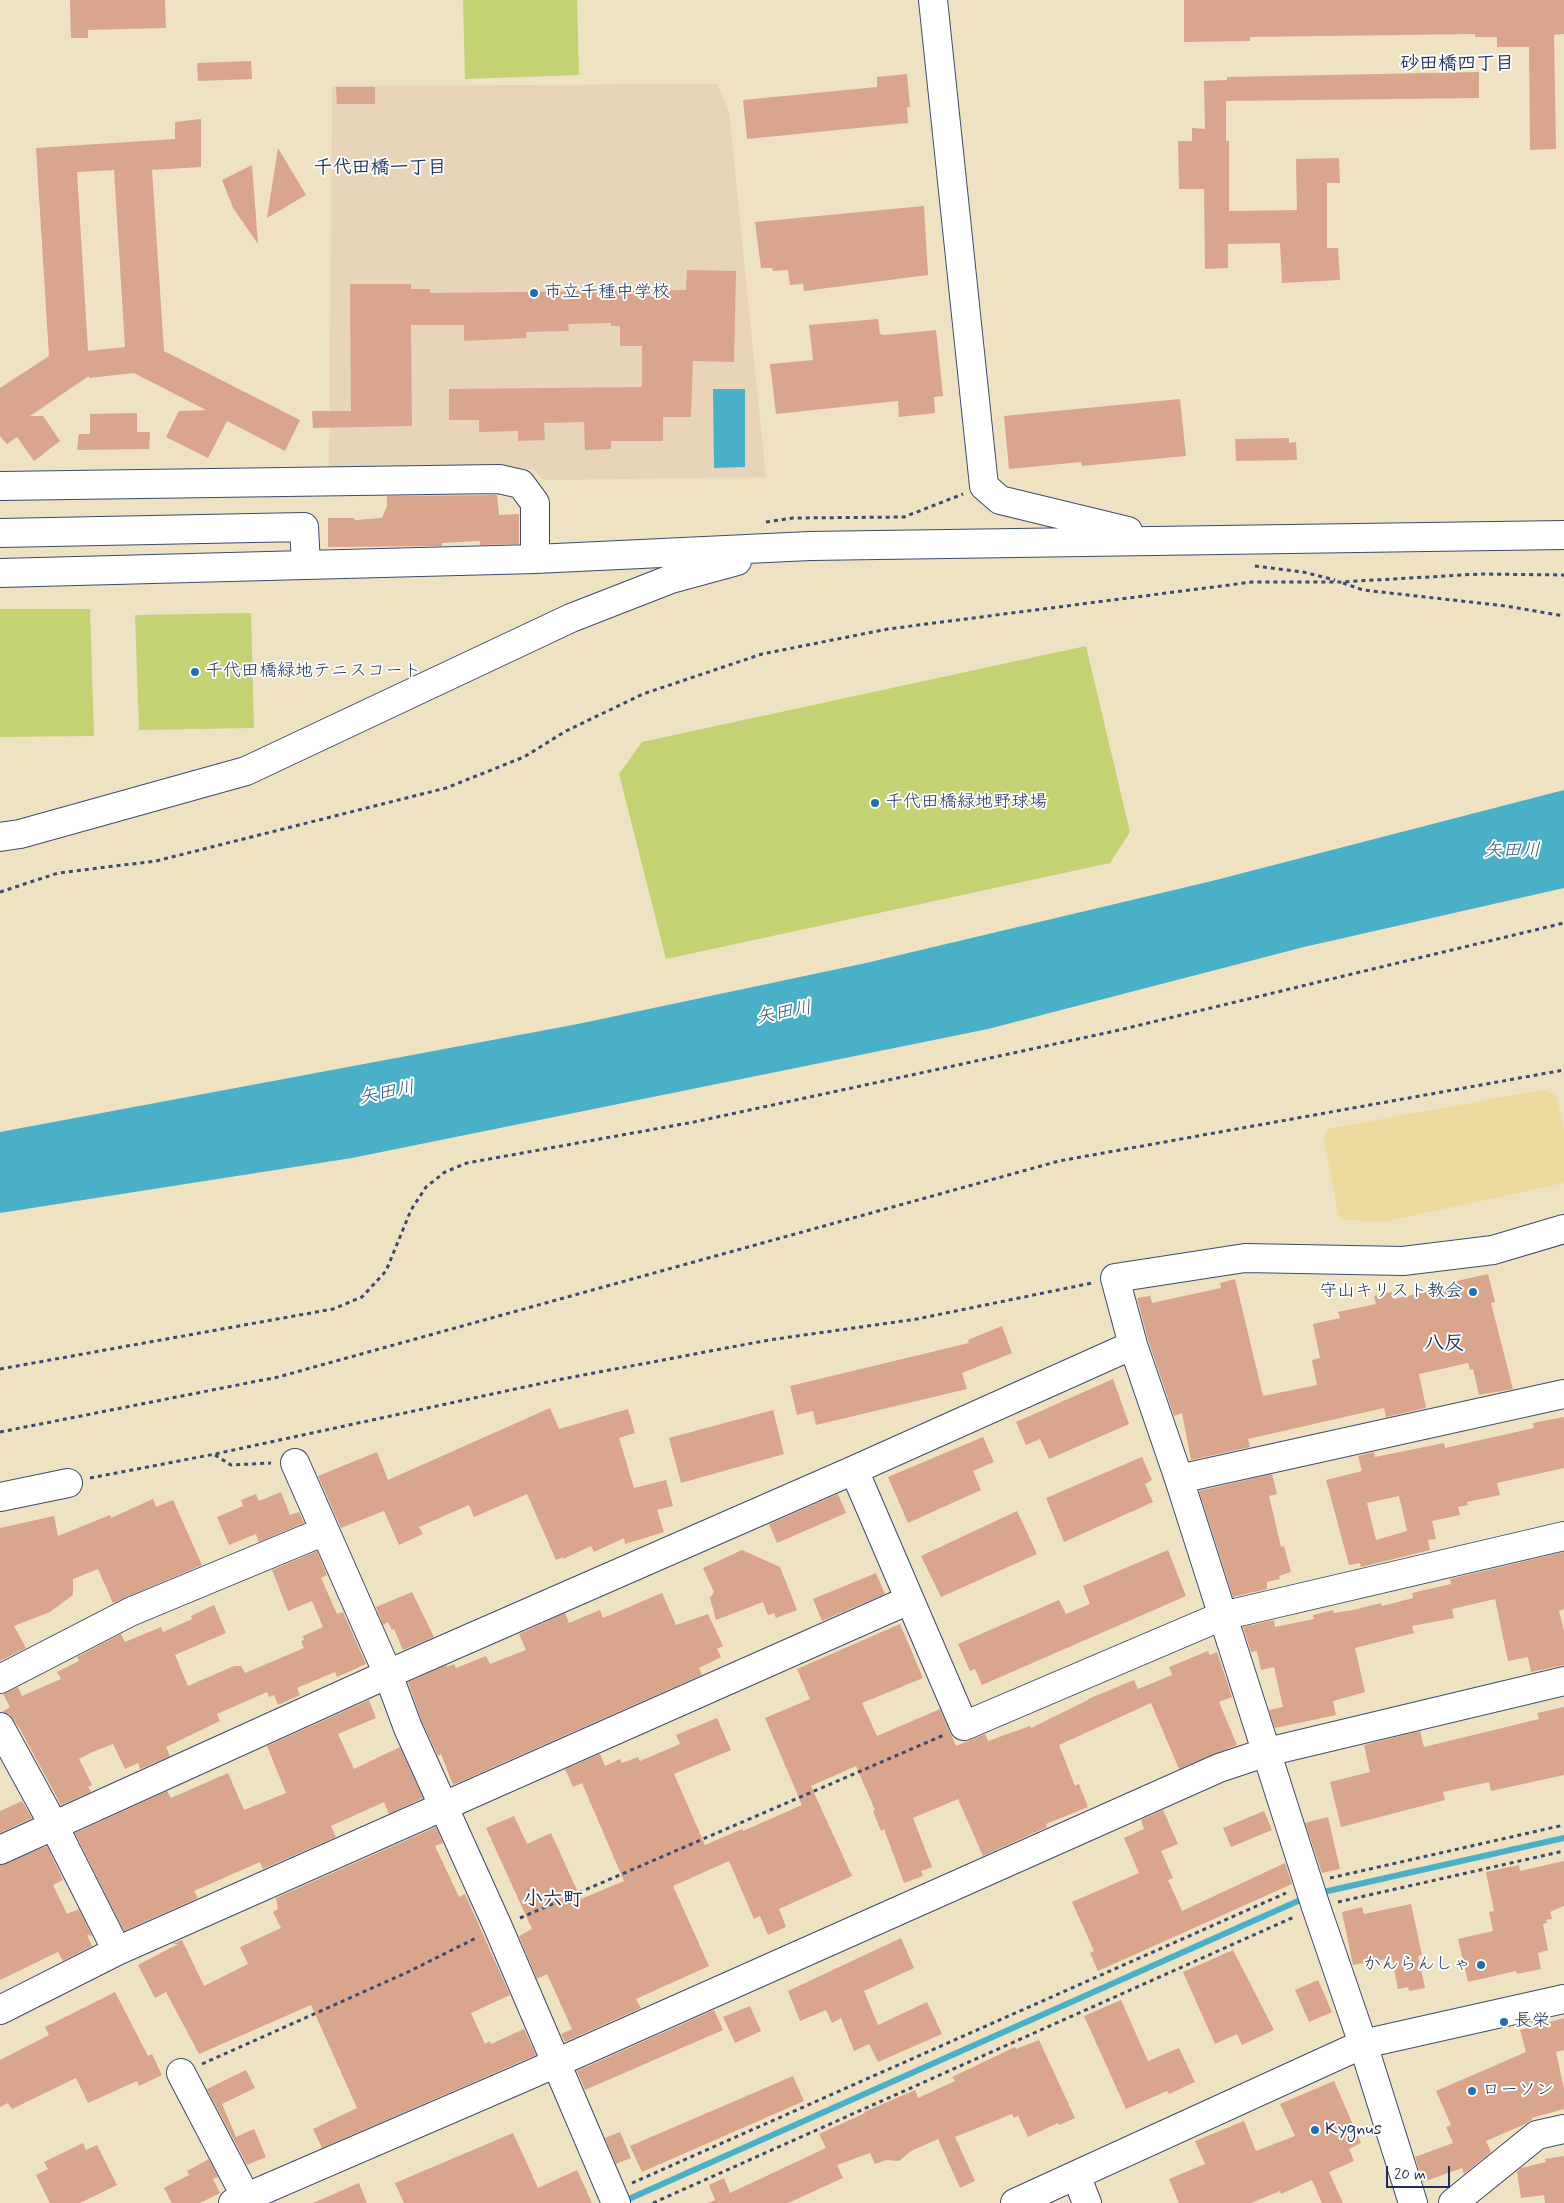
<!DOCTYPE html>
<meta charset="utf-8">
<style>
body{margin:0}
#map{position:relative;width:1564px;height:2203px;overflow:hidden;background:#eee2c3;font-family:Mynerve,sans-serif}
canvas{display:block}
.scale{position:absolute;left:1386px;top:2166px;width:64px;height:22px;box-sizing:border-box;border:2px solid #1b2f5e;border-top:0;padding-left:6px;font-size:15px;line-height:18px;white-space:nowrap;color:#1b2f5e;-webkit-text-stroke:4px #fdfcf7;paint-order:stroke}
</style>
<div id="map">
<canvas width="1564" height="2203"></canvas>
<div class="scale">20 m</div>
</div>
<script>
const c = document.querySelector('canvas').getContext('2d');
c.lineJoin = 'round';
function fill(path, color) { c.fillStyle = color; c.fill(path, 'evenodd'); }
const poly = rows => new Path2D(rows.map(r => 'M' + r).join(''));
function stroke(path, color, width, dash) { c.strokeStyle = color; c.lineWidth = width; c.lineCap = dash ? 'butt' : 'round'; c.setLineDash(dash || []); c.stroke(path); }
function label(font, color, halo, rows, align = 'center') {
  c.font = font + ' Mynerve,"Klee One",sans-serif'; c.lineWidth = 4; c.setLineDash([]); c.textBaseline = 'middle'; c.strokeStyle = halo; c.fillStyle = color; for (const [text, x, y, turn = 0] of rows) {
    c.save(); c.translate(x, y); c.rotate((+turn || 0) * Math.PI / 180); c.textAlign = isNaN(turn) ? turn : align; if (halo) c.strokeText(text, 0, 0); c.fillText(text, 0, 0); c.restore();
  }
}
const built = poly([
 [717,84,729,112,766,477,544,480,533,469,329,474,332,86]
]);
const green = poly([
 [463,0,577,0,579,75,465,79],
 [0,609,90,609,94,736,0,737],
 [251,613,254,728,139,730,135,615],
 [1086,646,1130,832,1110,863,666,959,619,774,642,742]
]);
const sand = poly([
 [1542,1090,1556,1094,1564,1127,1564,1183,1383,1222,1339,1219,1324,1139,1327,1129]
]);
const water = poly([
 [713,389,745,389,745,467,714,468],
 [1564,790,1564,888,1304,947,988,1029,352,1158,0,1213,0,1132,578,1024,866,963,1212,881]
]);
const stream = poly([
 [1319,1893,1564,1838],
 [622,2202,1307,1897]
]);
const building = poly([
 [70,0,165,0,166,28,88,30,88,38,71,38],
 [1184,0,1564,0,1564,34,1554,35,1556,149,1530,150,1529,47,1497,47,1497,37,1475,37,1475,34,1250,37,1250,41,1184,42],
 [251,61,252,79,198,81,197,63],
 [1479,72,1479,98,1226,101,1226,141,1229,141,1229,211,1297,210,1296,159,1339,158,1340,183,1327,183,1327,248,1338,248,1340,280,1282,283,1280,243,1228,244,1228,268,1205,269,1204,189,1179,189,1178,141,1192,141,1192,128,1205,129,1204,81,1227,80,1227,77],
 [907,74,910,107,907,107,908,123,747,139,743,100,877,87,877,77],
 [336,87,375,87,375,104,337,104],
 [201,119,201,167,152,170,164,351,300,420,285,451,227,421,208,458,166,437,179,411,206,410,134,373,89,378,89,376,30,416,43,416,60,441,34,461,17,437,7,444,0,436,0,388,49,356,36,148,175,139,175,122],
 [114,170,125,347,88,351,77,172],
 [278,148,306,195,267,218],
 [252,165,258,244,233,208,222,180],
 [924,206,928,275,804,291,803,284,790,285,788,270,773,271,772,268,761,268,755,222],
 [687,270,736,271,734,362,693,361,691,417,663,417,663,441,611,441,611,449,585,450,584,422,544,423,545,440,518,441,518,431,479,432,479,420,449,420,449,389,642,387,642,346,620,346,620,326,611,326,611,323,568,324,569,331,526,332,526,338,464,341,464,325,411,325,412,426,313,428,312,411,351,411,350,284,411,284,411,289,430,289,430,293,686,290],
 [878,319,880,334,885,335,936,330,943,396,934,397,935,413,899,417,898,401,776,414,770,364,813,360,809,325],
 [1180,399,1186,456,1082,466,1081,462,1009,469,1004,416],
 [137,413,137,432,150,432,149,449,77,450,79,434,90,434,90,414],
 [1289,438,1289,443,1296,442,1297,460,1236,461,1235,439],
 [497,495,499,515,519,514,519,544,480,545,480,541,442,543,442,546,328,547,328,518,354,518,355,520,382,518,387,506,387,496],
 [1488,1274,1495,1302,1491,1303,1513,1389,1479,1395,1473,1369,1470,1370,1468,1363,1419,1374,1426,1408,1386,1417,1384,1408,1248,1439,1250,1447,1191,1460,1182,1413,1174,1416,1148,1340,1137,1298,1150,1296,1152,1303,1221,1288,1220,1283,1235,1279,1263,1396,1317,1385,1312,1360,1320,1358,1313,1324,1340,1318,1338,1312,1376,1304,1374,1296,1392,1292,1394,1299,1453,1286,1452,1282],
 [1002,1326,1012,1353,962,1373,967,1389,816,1425,813,1411,797,1415,790,1386,969,1343,968,1340],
 [1113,1379,1129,1424,1049,1459,1040,1439,1026,1445,1016,1422],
 [550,1408,559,1429,628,1409,635,1433,619,1438,634,1488,666,1480,673,1506,657,1510,664,1532,625,1544,624,1538,594,1552,591,1546,563,1559,563,1557,556,1560,527,1494,474,1517,469,1505,419,1527,423,1534,399,1545,384,1511,341,1528,318,1476,377,1452,388,1480],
 [773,1410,784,1454,681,1483,669,1438],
 [1564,1417,1564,1468,1497,1483,1500,1495,1467,1502,1468,1505,1458,1507,1460,1515,1432,1521,1436,1539,1428,1540,1430,1550,1361,1567,1360,1563,1349,1565,1326,1480,1362,1471,1358,1456,1374,1452,1375,1457,1444,1443,1445,1448,1534,1428,1533,1423],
 [1399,1496,1407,1531,1376,1540,1367,1503],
 [983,1437,994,1462,973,1471,981,1490,908,1523,888,1477],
 [1142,1457,1152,1480,1145,1484,1153,1502,1064,1542,1046,1498],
 [1272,1474,1277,1494,1269,1496,1281,1547,1284,1546,1291,1572,1279,1576,1280,1579,1267,1582,1267,1589,1233,1597,1199,1491],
 [281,1492,290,1515,299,1512,304,1523,259,1542,256,1534,229,1545,217,1517,243,1506,241,1500,256,1494,259,1501],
 [838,1494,846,1513,777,1543,769,1524],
 [153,1499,156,1507,173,1500,202,1565,113,1603,98,1569,73,1579,73,1595,50,1612,14,1626,26,1648,0,1661,0,1528,54,1516,58,1536,110,1515,111,1518],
 [1017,1511,1037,1554,941,1597,921,1556],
 [742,1550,780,1567,797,1610,776,1618,774,1613,768,1615,763,1602,716,1620,710,1598,714,1592,703,1568],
 [1168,1550,1186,1596,982,1685,975,1669,970,1671,958,1644,1059,1600,1066,1614,1090,1604,1083,1586],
 [317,1551,327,1575,321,1578,337,1614,343,1612,366,1664,337,1677,335,1672,297,1688,300,1695,278,1705,274,1695,269,1697,267,1692,217,1714,220,1721,166,1747,170,1756,140,1769,138,1763,125,1769,113,1744,95,1751,79,1759,92,1785,88,1787,91,1792,61,1805,20,1729,9,1714,2,1712,10,1707,3,1694,18,1687,22,1696,61,1679,57,1672,79,1661,77,1657,121,1634,125,1642,161,1627,163,1632,192,1619,191,1616,214,1605,226,1633,175,1655,188,1686,234,1666,241,1666,245,1673,304,1648,301,1641,304,1640,303,1636,323,1627,312,1601,288,1611,272,1570],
 [1564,1552,1564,1609,1559,1611,1564,1631,1564,1665,1531,1672,1528,1657,1508,1661,1495,1599,1452,1609,1454,1618,1412,1626,1414,1633,1355,1648,1365,1692,1333,1701,1336,1715,1275,1728,1269,1710,1283,1707,1274,1667,1261,1670,1257,1651,1251,1652,1243,1627,1274,1620,1275,1627,1314,1619,1313,1615,1333,1610,1334,1613,1353,1610,1381,1603,1382,1606,1413,1598,1412,1593,1451,1584,1450,1579],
 [876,1573,885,1594,822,1621,813,1599],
 [412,1592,434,1637,403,1650,394,1629,392,1630,388,1622,383,1625,376,1607],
 [662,1593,676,1625,708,1614,723,1646,717,1649,721,1657,699,1668,702,1675,453,1785,441,1754,438,1756,422,1722,408,1682,446,1665,447,1667,454,1664,456,1668,486,1656,490,1664,526,1650,519,1634,565,1613,569,1623,600,1610,603,1618],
 [900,1624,923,1678,862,1703,877,1736,940,1709,956,1746,985,1734,988,1741,1030,1726,1031,1728,1088,1700,1088,1699,1134,1680,1138,1689,1172,1675,1169,1667,1208,1651,1210,1655,1217,1652,1232,1697,1219,1702,1237,1745,1179,1769,1151,1703,1059,1745,1075,1786,1079,1784,1088,1807,1046,1824,1047,1827,983,1856,958,1799,913,1818,932,1867,921,1871,923,1876,904,1883,884,1829,881,1831,873,1811,875,1810,856,1766,811,1786,852,1876,779,1909,786,1927,768,1935,760,1916,754,1919,729,1861,673,1886,709,1966,636,1999,641,2008,565,2042,561,2034,572,2029,547,1974,537,1979,519,1936,532,1929,486,1828,514,1816,527,1844,551,1833,581,1899,624,1881,582,1783,573,1787,565,1769,600,1754,605,1766,620,1759,622,1763,638,1757,640,1761,680,1744,676,1735,717,1718,731,1750,674,1774,705,1845,742,1829,743,1831,802,1805,765,1718,810,1699,797,1669],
 [369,1700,376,1718,338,1734,354,1769,400,1747,423,1798,389,1814,384,1802,331,1826,336,1837,263,1869,260,1862,194,1891,198,1898,124,1931,75,1833,167,1791,171,1798,228,1773,244,1810,286,1793,267,1746],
 [1564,1707,1564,1775,1491,1791,1489,1782,1443,1792,1445,1800,1341,1827,1330,1782,1370,1772,1364,1745,1420,1731,1424,1747,1539,1719,1537,1713],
 [22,1801,32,1818,0,1833,0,1811],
 [1163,1810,1178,1844,1161,1851,1173,1878,1168,1880,1182,1911,1285,1863,1292,1884,1098,1971,1090,1953,1094,1951,1072,1902,1139,1873,1124,1838,1144,1829,1141,1820],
 [1264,1811,1272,1830,1231,1847,1223,1828],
 [1328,1817,1340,1869,1322,1873,1305,1823],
 [436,1827,443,1843,435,1846,459,1897,465,1894,510,1995,471,2013,485,2044,490,2041,491,2044,524,2029,536,2055,322,2148,313,2129,357,2108,311,2005,199,2054,166,1992,155,1998,138,1965,178,1944,172,1944,182,1940,204,1986,248,1964,240,1947,281,1928,273,1912,278,1909,276,1898],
 [47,1846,63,1880,53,1885,67,1914,79,1909,92,1936,87,1935,92,1946,63,1961,58,1952,0,1980,0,1865],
 [1564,1861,1564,1906,1550,1912,1552,1919,1546,1920,1547,1923,1543,1924,1548,1950,1538,1953,1541,1969,1517,1974,1516,1971,1468,1982,1458,1939,1493,1931,1489,1912,1494,1911,1486,1872,1519,1865,1520,1871],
 [1411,1904,1422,1955,1418,1956,1425,1988,1409,1991,1408,1987,1398,1989,1392,1958,1353,1965,1342,1912,1362,1907,1364,1914],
 [901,1938,914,1968,864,1991,878,2025,927,2002,942,2034,878,2062,869,2044,854,2051,841,2018,832,2023,826,2010,800,2021,788,1991],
 [1233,1950,1274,2030,1242,2045,1237,2034,1215,2044,1183,1972],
 [1318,1980,1332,2012,1309,2022,1295,1990],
 [115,1992,148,2056,152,2054,162,2075,139,2086,137,2081,88,2103,76,2078,12,2109,8,2103,0,2107,0,2060,49,2035,45,2027],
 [1121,2000,1148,2061,1179,2048,1195,2082,1169,2094,1167,2091,1126,2109,1084,2016],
 [750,2006,761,2031,735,2043,723,2017],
 [714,2010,723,2030,585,2090,577,2071],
 [1564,2018,1564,2050,1556,2052,1564,2089,1564,2109,1532,2118,1532,2120,1525,2124,1486,2141,1491,2152,1464,2174,1462,2168,1423,2182,1415,2157,1453,2143,1446,2127,1451,2125,1436,2091,1526,2052,1520,2030],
 [1039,2040,1075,2118,1059,2125,1058,2123,1028,2137,1018,2116,1014,2118,1012,2114,955,2137,975,2181,960,2188,938,2139,911,2151,899,2161,886,2160,875,2164,870,2153,837,2165,843,2178,788,2203,708,2203,715,2200,709,2185,724,2178,730,2193,826,2148,819,2134,865,2113,864,2112,915,2090,918,2098,955,2081,952,2077,1015,2047,1016,2049],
 [246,2070,255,2088,222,2104,236,2137,254,2129,266,2157,247,2165,207,2089],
 [793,2076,804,2101,642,2172,630,2146],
 [1334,2081,1361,2143,1349,2149,1354,2161,1329,2172,1343,2203,1322,2203,1312,2180,1281,2194,1280,2191,1251,2203,1179,2203,1169,2179,1205,2164,1195,2141,1244,2121,1256,2151,1295,2136,1280,2104],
 [620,2132,631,2158,616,2164,605,2138],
 [513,2133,538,2188,577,2170,592,2203,404,2203,395,2183],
 [83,2143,86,2150,97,2145,117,2185,80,2203,50,2203,36,2175,48,2169,44,2162],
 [1564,2156,1564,2203,1545,2203,1544,2195,1521,2198,1517,2172,1521,2168,1546,2162,1545,2159],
 [209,2159,218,2177,213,2179,220,2193,200,2203,172,2203,164,2188,189,2175,187,2171],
 [359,2183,367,2203,313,2203]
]);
const path = poly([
 [766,522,793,518,904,517,963,494],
 [1255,566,1303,572,1335,580],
 [1343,583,1363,590,1506,606,1564,616],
 [0,892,58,873,156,861,446,788,524,757,566,731,643,694,762,654,888,629,1252,582,1340,582,1480,574,1564,575],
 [0,1369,333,1309,362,1297,386,1271,411,1210,426,1187,445,1172,467,1163,694,1122,1115,1031,1564,923],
 [0,1432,278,1377,1059,1161,1564,1070],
 [215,1455,231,1465,271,1463],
 [90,1478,215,1454,557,1380,769,1340,917,1319,1092,1283],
 [1330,1878,1564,1825],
 [1338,1902,1564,1851],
 [520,1918,944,1735],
 [202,2064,408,1972,478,1937],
 [632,2183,1286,1893],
 [653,2203,1294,1917]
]);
const minor = poly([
 [933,0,984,486,1000,500,1128,531],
 [0,486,499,479,521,484,535,503,535,559],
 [0,533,304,527,306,565],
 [0,573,535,559,810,546,1564,535],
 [0,837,20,834,246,771,571,618,671,579,737,561],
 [295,1463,388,1674,408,1728,498,1927,616,2203],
 [854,1470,964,1726,1222,1616,1564,1536],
 [1179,1479,1564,1394],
 [0,1497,68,1483],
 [0,1679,130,1612,325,1531],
 [0,1727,53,1824,117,1951],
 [0,1850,388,1674,854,1470,1133,1345],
 [0,2010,117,1951,909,1600],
 [181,2073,249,2203],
 [1076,2175,1087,2203],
 [233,2203,527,2076,1219,1768,1267,1752,1564,1681],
 [1015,2203,1363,2044,1564,1999],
 [1413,2203,1363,2044,1316,1907,1179,1479,1133,1345,1115,1278,1245,1258,1403,1261,1493,1250,1564,1229],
 [1453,2203,1537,2135,1564,2129]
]);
const markers = [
 [534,293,5,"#1f6fb2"],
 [195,672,5,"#1f6fb2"],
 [875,803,5,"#1f6fb2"],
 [1473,1292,5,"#1f6fb2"],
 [1481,1965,5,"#1f6fb2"],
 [1504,2022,5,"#1f6fb2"],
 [1472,2091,5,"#1f6fb2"],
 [1315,2130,5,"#1f6fb2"]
];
const poiNames = [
 ["市立千種中学校",544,293],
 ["千代田橋緑地テニスコート",205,672],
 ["千代田橋緑地野球場",885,803],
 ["守山キリスト教会",1463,1292,"right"],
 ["かんらんしゃ",1471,1965,"right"],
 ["長栄",1514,2022],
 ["ローソン",1482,2091],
 ["Kygnus",1325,2130]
];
const neighbourhoodNames = [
 ["砂田橋四丁目",1457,65],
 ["千代田橋一丁目",380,169]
];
const waterNames = [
 ["矢田川",1512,852],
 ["矢田川",784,1014,-11],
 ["矢田川",387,1094,-11]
];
const quarterNames = [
 ["八反",1444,1345],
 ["小六町",553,1901]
];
fill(built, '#e8d4b8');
fill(green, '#c4d274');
fill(sand, '#eeda9e');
fill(water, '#49b0c8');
stroke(stream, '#49b0c8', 6);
fill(building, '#daa58d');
stroke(minor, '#3b4a6d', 30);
stroke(path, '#3b4a6d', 3, [4, 4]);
stroke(minor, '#fff', 28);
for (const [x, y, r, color] of markers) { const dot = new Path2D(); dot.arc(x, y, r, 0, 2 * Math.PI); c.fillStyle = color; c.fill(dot); stroke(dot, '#fdfcf7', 2); }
label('18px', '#1b2f5e', '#fdfcf7', poiNames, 'left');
label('bold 19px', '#1b2f5e', '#fdfcf7', neighbourhoodNames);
label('italic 19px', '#2b5c83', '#fdfcf7', waterNames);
label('bold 20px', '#1b2f5e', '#fdfcf7', quarterNames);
</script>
